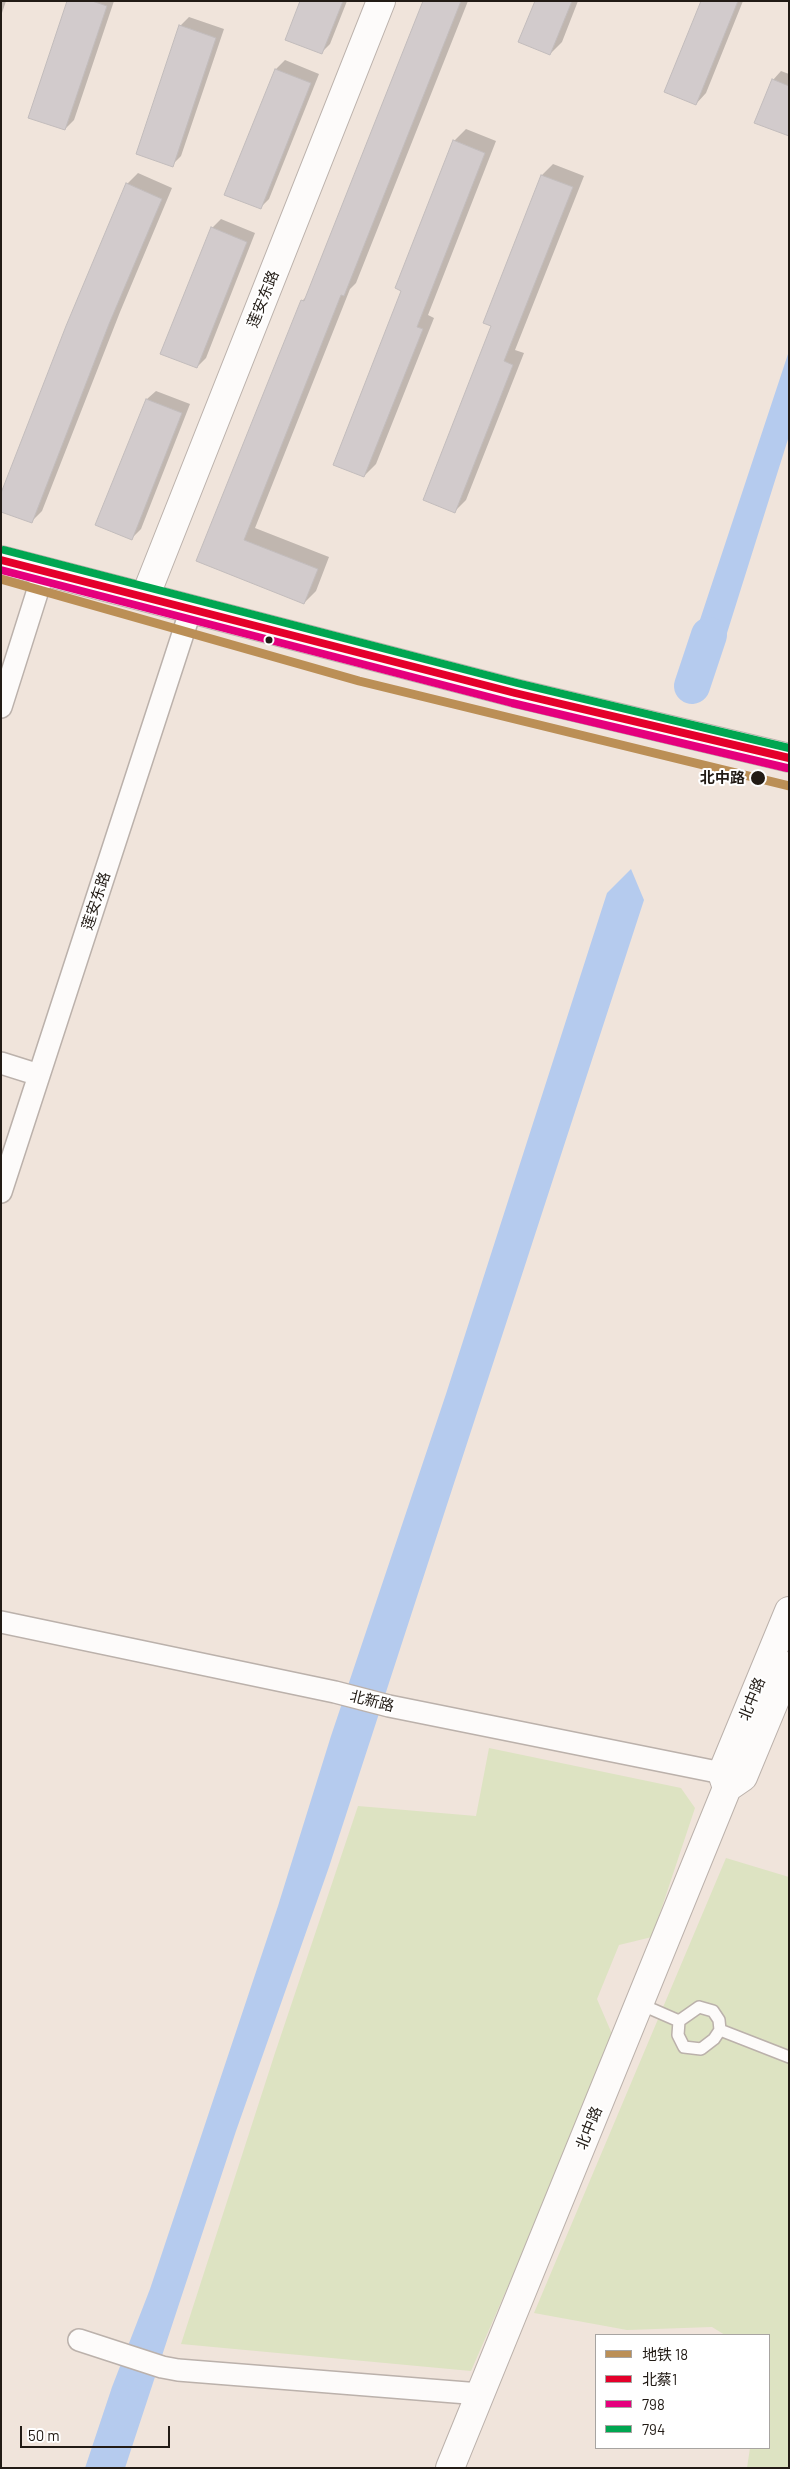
<!DOCTYPE html>
<meta charset="utf-8">
<style>
body{margin:0}
#map{position:relative;width:790px;height:2469px;overflow:hidden;background:#f0e4db;font-family:Barlow,"Noto Sans SC",sans-serif}
canvas{display:block}
.frame{position:absolute;inset:0;border:2px solid #221b15;pointer-events:none}
.legend{position:absolute;left:595px;top:2334px;width:175px;height:115px;box-sizing:border-box;background:#fff;border:1px solid #a7a4a1;margin:0;padding:6px 9px;list-style:none;font-size:15px;color:#221b15}
.legend li{display:flex;align-items:center;gap:10px;height:25px}
.legend b{width:25px;border:1px solid #a7a4a1}
.scale{position:absolute;left:20px;top:2426px;width:150px;height:22px;box-sizing:border-box;border:2px solid #221b15;border-top:0;padding-left:6px;font-size:15px;line-height:18px;white-space:nowrap;color:#221b15;-webkit-text-stroke:4px #fff;paint-order:stroke}
</style>
<div id="map">
<canvas width="790" height="2469"></canvas>
<div class="frame"></div>
<ul class="legend">
<li><b style="height:6px;background:#bb8f56"></b>地铁 18</li>
<li><b style="height:6px;background:#e4002b"></b>北蔡1</li>
<li><b style="height:6px;background:#e5007d"></b>798</li>
<li><b style="height:6px;background:#00a651"></b>794</li>
</ul>
<div class="scale">50 m</div>
</div>
<script>
const c = document.querySelector('canvas').getContext('2d');
c.lineJoin = 'round';
function fill(path, color) { c.fillStyle = color; c.fill(path, 'evenodd'); }
const poly = rows => new Path2D(rows.map(r => 'M' + r).join(''));
function stroke(path, color, width, dash) { c.strokeStyle = color; c.lineWidth = width; c.lineCap = dash ? 'butt' : 'round'; c.setLineDash(dash || []); c.stroke(path); }
function label(font, color, halo, rows, align = 'center') {
  c.font = font + ' Barlow,"Noto Sans SC",sans-serif'; c.lineWidth = 4; c.setLineDash([]); c.textBaseline = 'middle'; c.strokeStyle = halo; c.fillStyle = color; for (const [text, x, y, turn = 0] of rows) {
    c.save(); c.translate(x, y); c.rotate((+turn || 0) * Math.PI / 180); c.textAlign = isNaN(turn) ? turn : align; if (halo) c.strokeText(text, 0, 0); c.fillText(text, 0, 0); c.restore();
  }
}
const green = poly([
 [489,1748,681,1788,695,1808,652,1937,619,1945,597,1999,615,2041,471,2371,181,2344,275,2053,358,1806,476,1816],
 [726,1858,789,1877,789,2468,747,2468,750,2448,769,2448,769,2335,725,2335,712,2327,627,2330,534,2313]
]);
const water = poly([
 [789,351,789,436,716,668,694,683,686,662],
 [631,869,644,900,329,1867,236,2131,125,2468,85,2468,112,2387,150,2289,278,1906,331,1736,446,1394,607,893]
]);
const shadow = poly([
 [1,1,6,1,1,16],
 [68,1,114,1,74,120,65,129],
 [302,1,347,1,330,44,321,53],
 [424,1,468,1,356,283,350,289,255,528,329,557,316,591,304,603,198,560,302,301,307,296],
 [536,1,578,1,562,42,550,54],
 [702,1,743,1,706,93,696,104],
 [189,17,224,29,181,156,172,165,180,26],
 [285,60,319,74,269,199,260,208,226,194,276,69],
 [781,71,789,74,789,135,773,80],
 [466,129,496,141,428,315,434,318,376,464,364,476,454,141],
 [553,164,584,176,515,350,524,353,466,500,455,511,493,325,542,175],
 [138,173,172,188,120,312,42,511,31,522,127,184],
 [221,219,255,233,206,358,197,367,212,228],
 [156,391,190,404,141,529,132,538,147,399]
]);
const river = poly([
 [692,686,709,635]
]);
const building = poly([
 [67,1,92,1,107,6,65,130,28,118,67,1],
 [300,1,343,1,322,54,285,40,300,1],
 [423,1,461,1,344,296,341,295,244,540,318,569,304,604,196,561,301,300,304,301,423,1],
 [535,1,572,1,550,55,518,42,535,1],
 [701,1,738,1,696,105,664,92,701,1],
 [179,25,216,38,173,167,136,154,179,25],
 [275,69,311,83,261,209,224,195,275,69],
 [772,79,789,86,789,136,754,123,772,79],
 [453,140,485,153,417,327,423,329,364,477,333,465,401,291,395,288,453,140],
 [541,175,573,187,504,361,513,365,455,513,423,500,491,326,483,323,541,175],
 [126,183,162,199,109,324,32,523,1,512,1,493,66,326,126,183],
 [211,227,247,242,197,368,160,354,211,227],
 [146,399,182,413,132,540,95,525,146,399]
]);
const service = poly([
 [640,2004,679,2021],
 [699,2007,713,2011,719,2020,720,2030,714,2039,701,2049,684,2047,678,2035,679,2021,699,2007],
 [720,2030,789,2057]
]);
const minor = poly([
 [1,707,44,571],
 [1,1063,39,1075],
 [1,1192,191,609],
 [1,1622,335,1692,389,1706,737,1776],
 [79,2340,162,2367,178,2370,480,2394]
]);
const tertiary = poly([
 [145,597,381,1],
 [727,1788,722,1773,789,1611],
 [450,2468,727,1788,743,1777,789,1666]
]);
const secondary = poly([
 [1,560,515,693,789,758]
]);
const bus1 = poly([
 [1,560,515,693,789,758]
]);
const bus2 = poly([
 [1,570,512,703,787,768]
]);
const bus3 = poly([
 [4,550,517,683,789,748]
]);
const metro1 = poly([
 [1,579,359,681,789,786]
]);
const markers = [
 [269,640,4.5,"#221b15"],
 [758,778,8,"#221b15"]
];
const streetNames = [
 ["莲安东路",263,299,-68],
 ["莲安东路",96,901,-72],
 ["北中路",752,1699,-68],
 ["北新路",372,1701,14],
 ["北中路",589,2128,-68]
];
const stopNames = [
 ["北中路",745,778]
];
fill(green, '#dde3c2');
fill(water, '#b5cbee');
fill(shadow, '#0003');
stroke(river, '#b5cbee', 36);
fill(building, '#d2cbcc');
stroke(building, '#c2bcbc', 1);
stroke(service, '#bbb1ab', 14);
stroke(minor, '#bbb1ab', 24);
stroke(tertiary, '#bbb1ab', 30);
stroke(secondary, '#bbb1ab', 30);
stroke(service, '#fdfbfa', 11);
stroke(minor, '#fdfbfa', 21);
stroke(tertiary, '#fdfbfa', 28);
stroke(secondary, '#fdfbfa', 28);
stroke(bus1, '#e4002b', 8);
stroke(bus2, '#e5007d', 8);
stroke(bus3, '#00a651', 8);
stroke(metro1, '#bb8f56', 9);
for (const [x, y, r, color] of markers) { const dot = new Path2D(); dot.arc(x, y, r, 0, 2 * Math.PI); c.fillStyle = color; c.fill(dot); stroke(dot, '#fff', 2); }
label('15px', '#221b15', '#fff', streetNames);
label('bold 15px', '#221b15', '#fff', stopNames, 'right');
</script>
